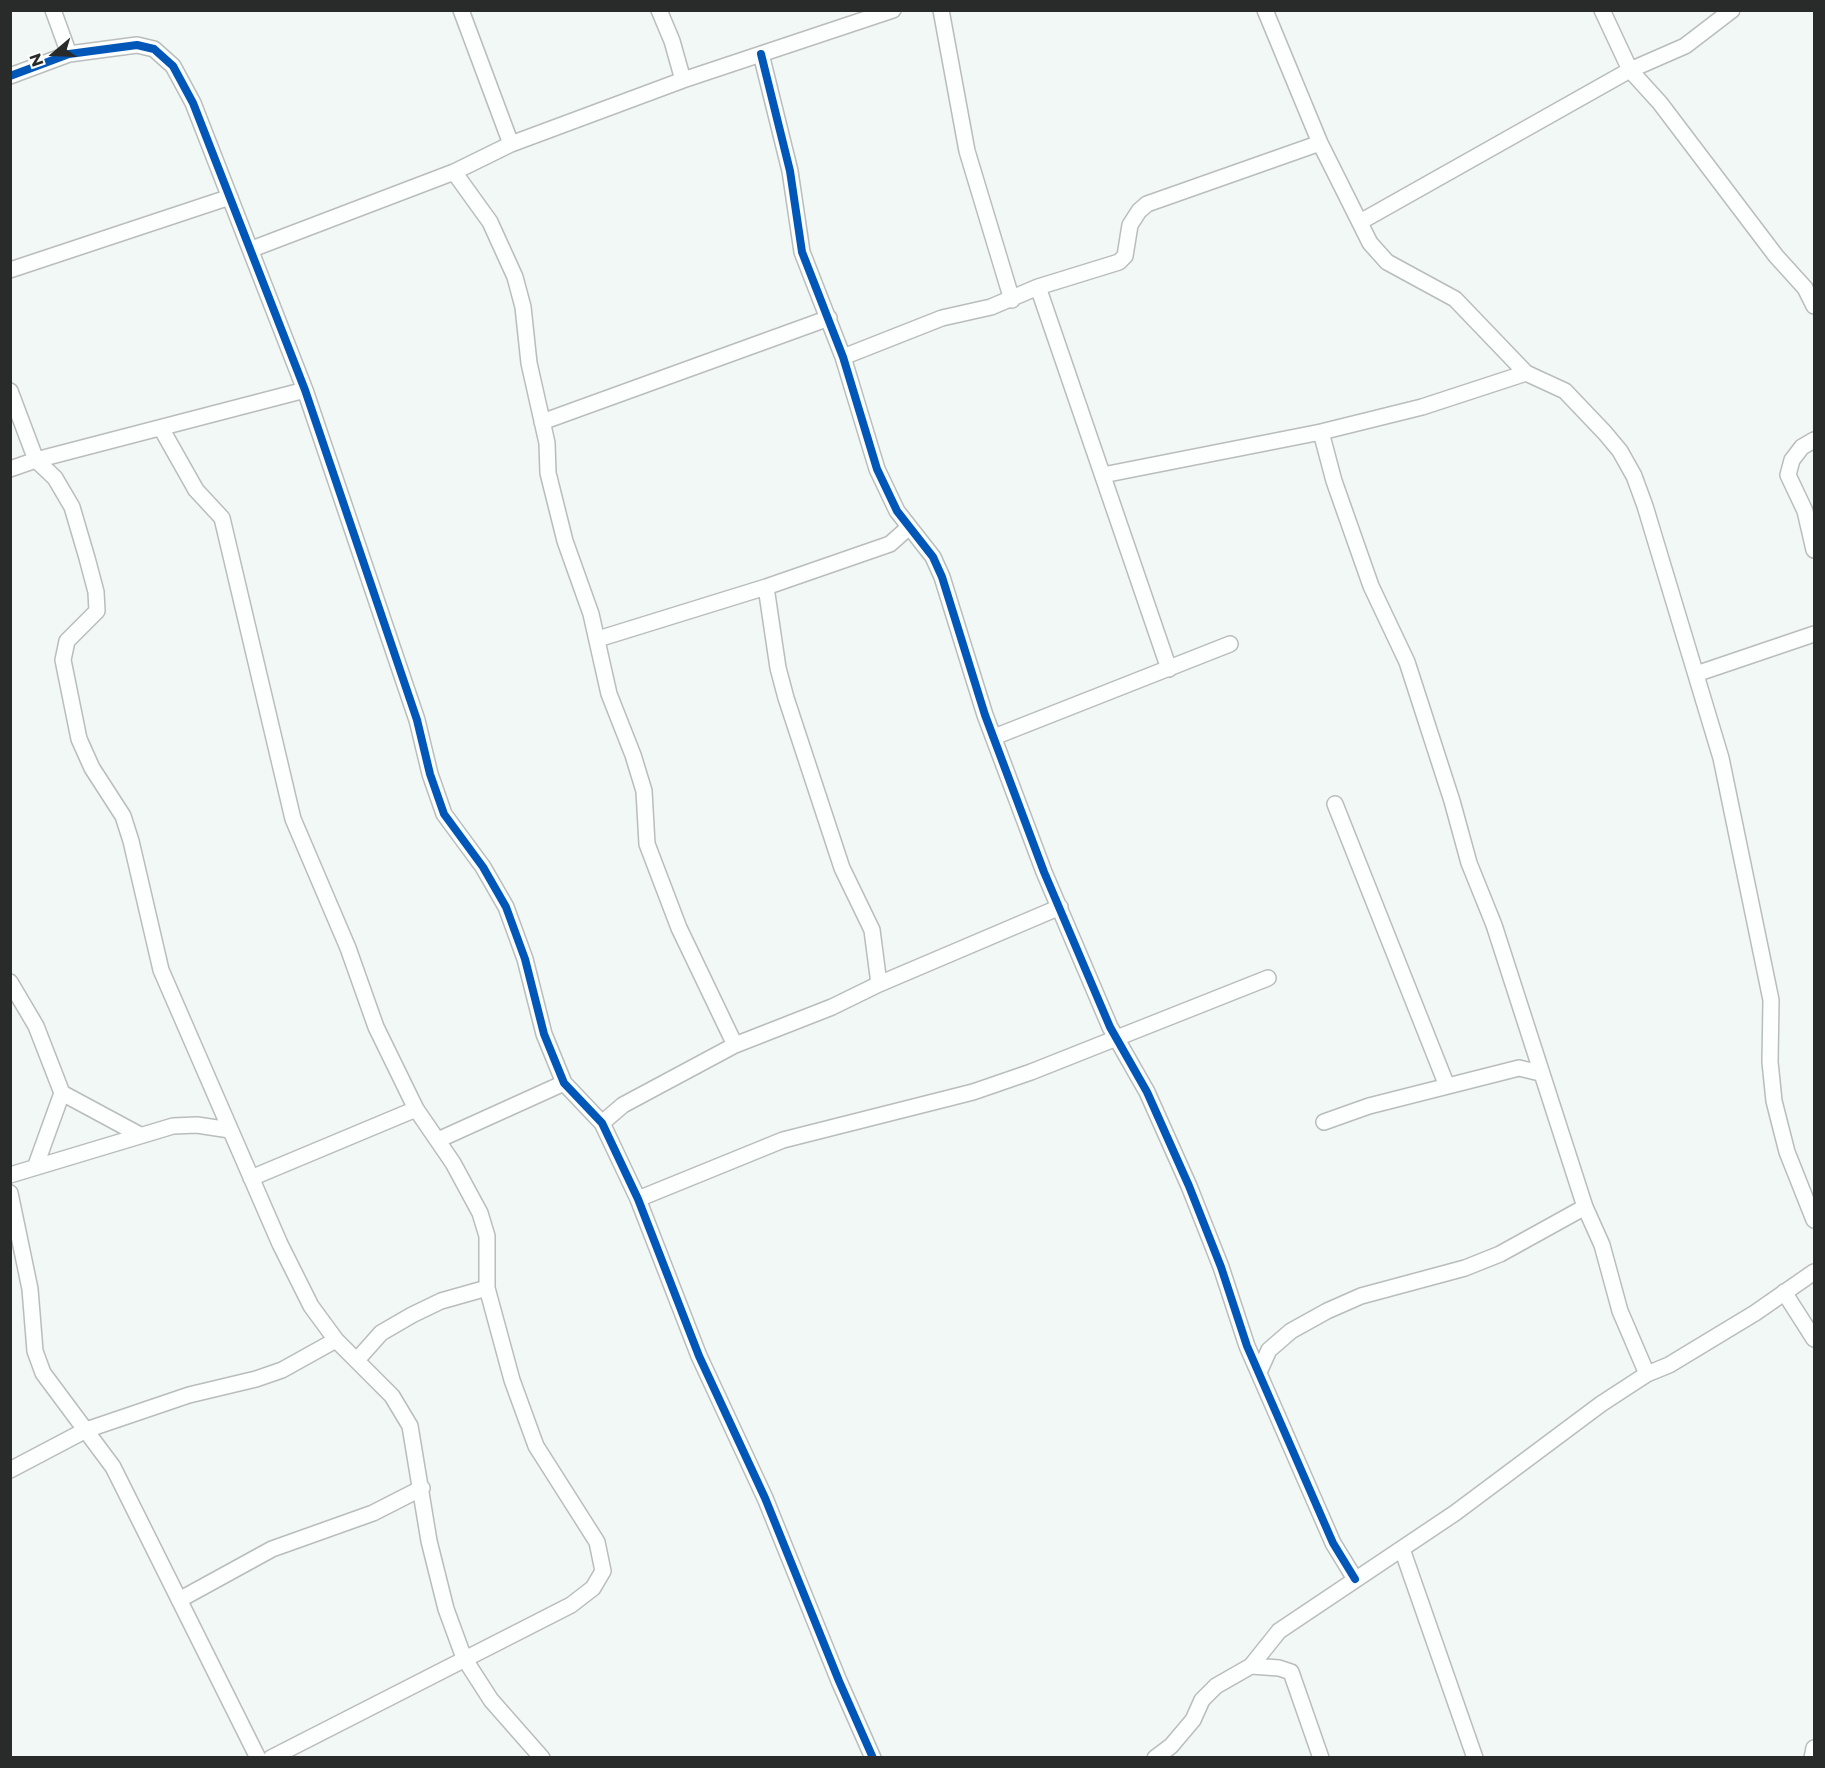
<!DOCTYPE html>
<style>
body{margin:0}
#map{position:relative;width:1825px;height:1768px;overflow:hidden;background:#f2f8f5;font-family:Montserrat,sans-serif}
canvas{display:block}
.frame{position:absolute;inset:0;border:12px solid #282b29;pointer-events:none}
.north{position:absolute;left:24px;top:24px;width:60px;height:60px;-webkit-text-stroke:4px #fff;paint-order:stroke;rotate:251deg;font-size:16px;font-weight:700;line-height:24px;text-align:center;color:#282b29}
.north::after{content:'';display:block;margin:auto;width:21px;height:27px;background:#282b29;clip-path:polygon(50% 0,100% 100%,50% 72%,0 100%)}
</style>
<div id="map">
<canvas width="1825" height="1768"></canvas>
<div class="frame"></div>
<div class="north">N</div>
</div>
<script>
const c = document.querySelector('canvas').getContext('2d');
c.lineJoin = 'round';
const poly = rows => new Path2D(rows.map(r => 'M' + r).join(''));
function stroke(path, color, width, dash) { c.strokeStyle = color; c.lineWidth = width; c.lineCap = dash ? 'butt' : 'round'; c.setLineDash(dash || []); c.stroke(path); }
const street = poly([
 [53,10,69,54],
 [461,10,511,144],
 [659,10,672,41,683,80],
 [941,10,967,151,1012,300],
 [1265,10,1320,143,1370,243,1387,262,1455,299,1526,373,1565,391,1605,433,1620,451,1634,476,1645,506,1721,758,1771,1000,1770,1062,1774,1101,1787,1152,1814,1220],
 [1602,10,1630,70,1660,103,1776,256,1805,288,1814,306],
 [761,54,790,171,802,252,843,357,877,469,897,511,933,557,942,577,985,715,1044,872,1110,1027,1147,1092,1189,1186,1221,1267,1247,1346,1333,1543,1355,1579],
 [10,76,69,54,137,45,154,49,173,66,193,103,305,390,417,720,430,774,444,814,483,867,506,907,525,959,544,1034,564,1083,602,1123,638,1199,699,1356,765,1498,839,1681,873,1758],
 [454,172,490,222,515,277,523,307,529,363,547,443,548,473,565,541,591,614,609,694,633,755,644,791,647,844,679,928,735,1045],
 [1360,222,1630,70,1685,46,1732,10],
 [252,249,454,172,511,144,683,80,893,10],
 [10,270,230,197],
 [1038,287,1169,669],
 [843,357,942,318,991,307,1038,287,1119,262,1125,256,1130,225,1139,211,1147,204,1320,143],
 [10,391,36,460,55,478,72,507,87,558,96,592,97,611,67,641,63,660,79,739,92,768,123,816,131,841,161,970,280,1244,311,1306,336,1340,392,1396,410,1426,429,1541,446,1609,464,1658,491,1700,542,1758],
 [542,422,829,318],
 [161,428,196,490,222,518,293,819,348,948,376,1027,416,1109,453,1163,480,1213,487,1236,487,1288,512,1380,536,1446,597,1542,603,1571,593,1588,571,1605,271,1758],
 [1321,432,1334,481,1371,586,1407,662,1452,801,1469,863,1494,925,1585,1207,1602,1245,1620,1311,1647,1374],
 [1814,440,1802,447,1792,460,1788,475,1805,511,1814,550],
 [10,469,36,460,305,390],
 [1103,475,1321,432,1422,407,1526,373],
 [766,587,778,668,786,698,842,868,872,930,879,984],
 [598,639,766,587,890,544,908,528],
 [1696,674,1814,634],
 [994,737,1230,644],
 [1335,804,1447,1086],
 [10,982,36,1026,62,1093,140,1135],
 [1324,1122,1369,1106,1519,1068,1540,1073],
 [602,1123,623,1105,735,1045,832,1007,879,984,1060,907],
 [438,1140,564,1083],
 [36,1165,62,1093],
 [10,1175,173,1126,197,1125,230,1130],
 [251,1178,416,1109],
 [10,1193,30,1289,35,1351,43,1373,113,1467,258,1758],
 [638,1199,783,1140,973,1092,1031,1072,1268,978],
 [1784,1292,1814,1339],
 [357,1360,381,1333,412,1315,441,1301,487,1288],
 [1260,1370,1269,1350,1291,1331,1327,1311,1361,1296,1465,1268,1500,1254,1585,1207],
 [10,1470,86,1430,189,1395,256,1379,282,1370,336,1340],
 [1402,1549,1475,1758],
 [179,1600,272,1549,373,1513,422,1488],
 [1251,1666,1279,1668,1291,1672,1321,1758],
 [1155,1758,1171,1746,1193,1720,1202,1700,1216,1686,1251,1666,1279,1631,1455,1513,1601,1404,1647,1374,1669,1365,1755,1313,1814,1272],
 [1812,1758,1814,1748]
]);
const cycleway = poly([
 [761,54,790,171,802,252,843,357,877,469,897,511,933,557,942,577,985,715,1044,872,1110,1027,1147,1092,1189,1186,1221,1267,1247,1346,1333,1543,1355,1579],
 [10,76,69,54,137,45,154,49,173,66,193,103,305,390,417,720,430,774,444,814,483,867,506,907,525,959,544,1034,564,1083,602,1123,638,1199,699,1356,765,1498,839,1681,873,1758]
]);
stroke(street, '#b9bdbb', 18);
stroke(street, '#fdfefe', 15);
stroke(cycleway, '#0057b8', 8);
</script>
